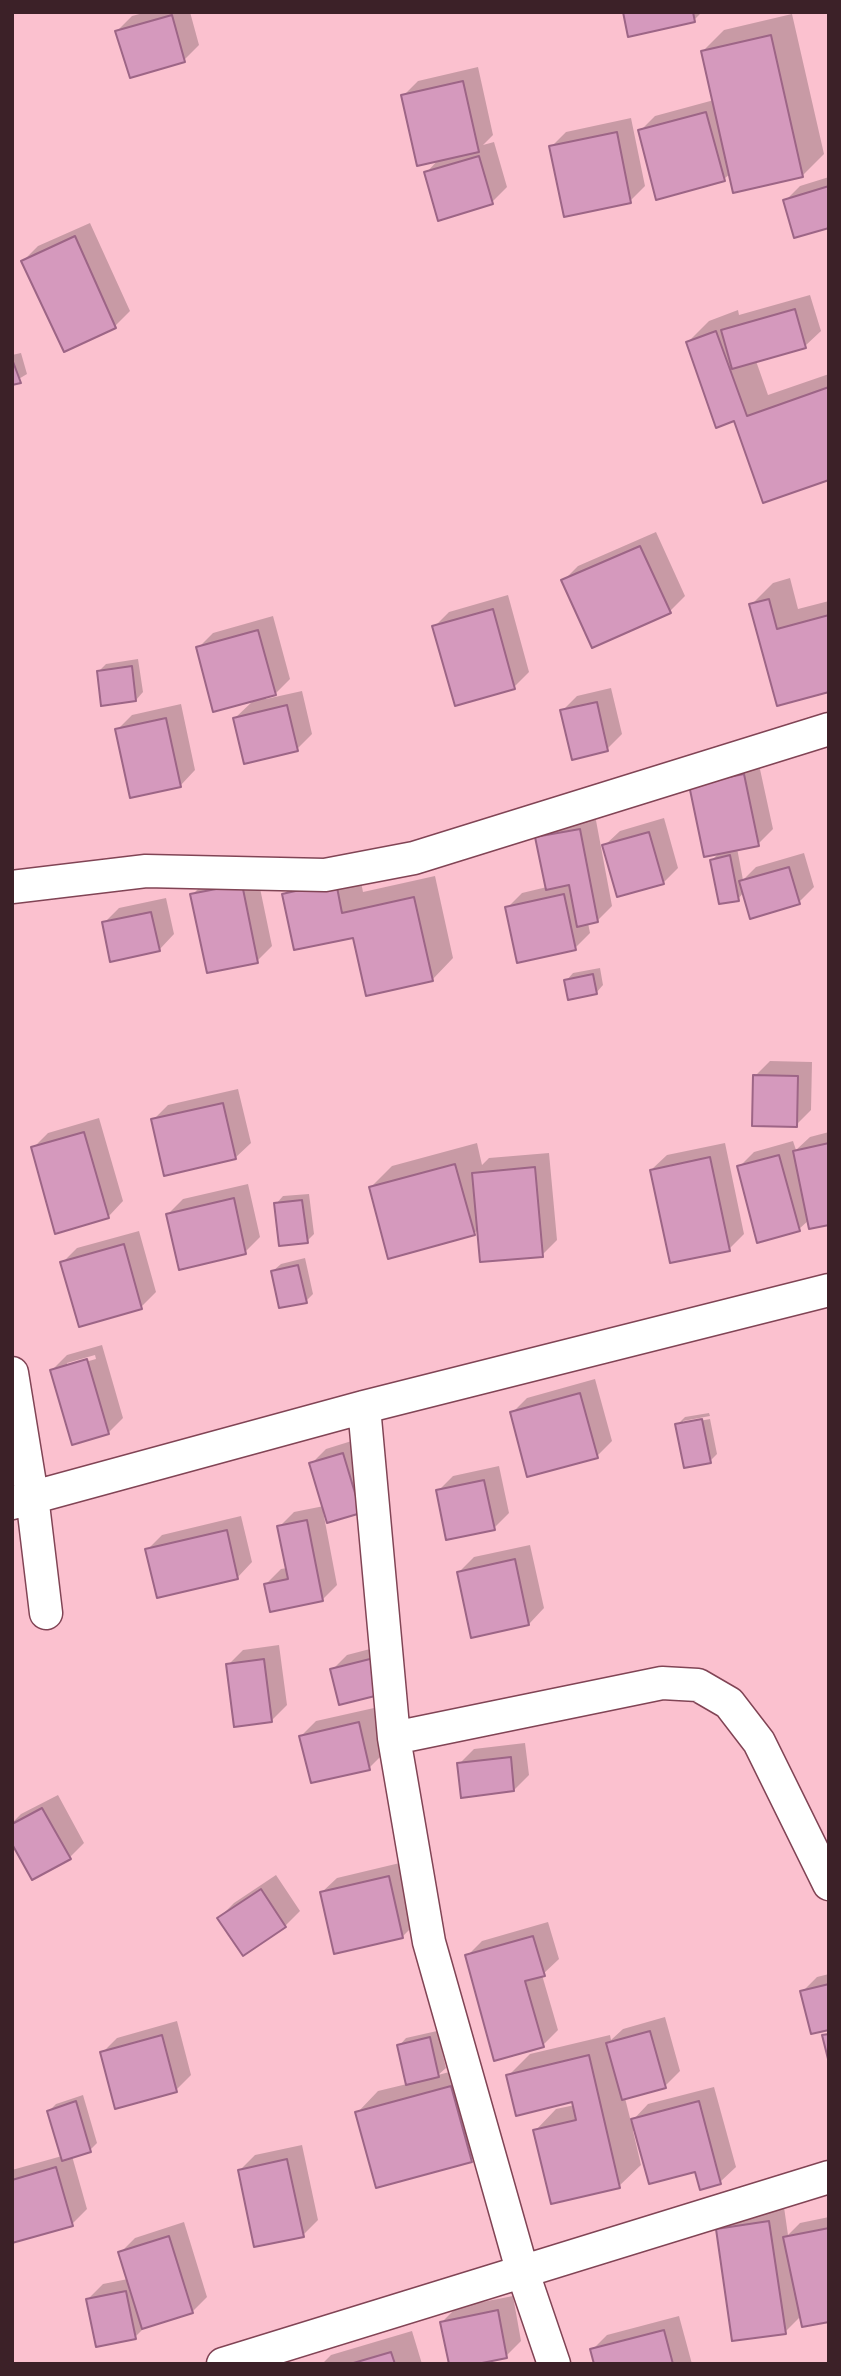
<!DOCTYPE html>
<style>
body{margin:0}
#map{position:relative;width:841px;height:2376px;overflow:hidden;background:#fbc1cf;font-family:"IBM Plex Sans",sans-serif}
canvas{display:block}
.frame{position:absolute;inset:0;border:14px solid #3c2128;pointer-events:none}
</style>
<div id="map">
<canvas width="841" height="2376"></canvas>
<div class="frame"></div>
</div>
<script>
const c = document.querySelector('canvas').getContext('2d');
c.lineJoin = 'round';
function fill(path, color) { c.fillStyle = color; c.fill(path, 'evenodd'); }
const poly = rows => new Path2D(rows.map(r => 'M' + r).join(''));
function stroke(path, color, width, dash) { c.strokeStyle = color; c.lineWidth = width; c.lineCap = dash ? 'butt' : 'round'; c.setLineDash(dash || []); c.stroke(path); }
const shadow = poly([
 [147,12,190,12,199,45,184,60,117,31,132,16],
 [624,12,702,12,694,20],
 [792,14,824,154,802,176,731,173,724,179,640,131,655,116,714,100,703,51,724,30],
 [478,67,493,135,483,145,494,142,507,187,492,202,426,173,439,159,403,96,418,81],
 [631,118,645,186,630,201,551,147,566,132],
 [829,177,829,226,785,201,800,186],
 [90,223,130,311,115,326,23,261,38,246],
 [810,295,821,331,805,346,756,361,768,395,829,374,829,478,735,419,688,342,709,321,738,310,739,315],
 [21,353,27,374,12,383,12,355],
 [656,532,685,596,670,611,563,581,578,566],
 [790,578,798,609,829,601,829,690,751,605,773,583],
 [508,595,529,672,514,687,434,627,449,612],
 [273,616,290,679,275,694,266,696,266,699,302,691,312,734,297,749,235,718,254,700,198,648,213,633],
 [138,659,143,692,136,700,99,671,106,664],
 [611,688,622,734,607,749,562,711,577,696],
 [181,704,195,770,180,786,117,730,132,715],
 [758,760,773,829,758,844,737,848,743,880,756,867,804,853,814,887,799,902,744,892,738,899,712,860,720,852,691,786],
 [595,815,612,906,597,921,588,923,590,933,575,948,507,908,522,893,547,887,537,838,552,823],
 [664,818,678,868,663,883,604,846,620,831],
 [357,862,363,892,435,876,453,958,432,980,284,894,305,873],
 [256,869,272,946,257,961,192,895,207,880],
 [166,898,174,934,159,950,104,923,119,908],
 [600,968,603,985,596,993,566,981,573,973],
 [770,1061,812,1062,811,1110,796,1125,755,1076],
 [238,1089,251,1143,235,1158,153,1120,168,1105],
 [99,1118,123,1201,108,1217,33,1148,48,1133],
 [829,1132,829,1223,809,1220,799,1229,739,1167,754,1152,793,1141,796,1150,810,1137],
 [477,1143,482,1165,489,1158,549,1153,557,1240,542,1255,479,1228,474,1234,371,1187,392,1166],
 [725,1143,744,1234,729,1249,651,1170,667,1155],
 [248,1184,260,1237,245,1252,168,1214,183,1199],
 [309,1194,314,1234,307,1241,276,1204,283,1196],
 [139,1231,156,1292,141,1307,62,1263,77,1248],
 [305,1258,313,1294,306,1301,273,1271,281,1264],
 [102,1345,123,1418,108,1433,52,1370,67,1355],
 [95,1355,96,1359,67,1367,67,1363],
 [595,1379,612,1441,597,1456,512,1413,527,1398],
 [709,1413,710,1416,683,1421,683,1424,710,1419,717,1454,710,1461,677,1425,685,1417],
 [358,1439,375,1497,323,1511,337,1585,322,1600,266,1584,281,1569,287,1568,279,1527,294,1512,324,1506,311,1464,326,1449],
 [499,1466,509,1513,494,1528,438,1491,453,1476],
 [241,1516,252,1562,237,1578,147,1550,162,1535],
 [530,1545,544,1608,529,1624,459,1572,474,1557],
 [393,1643,401,1676,332,1670,347,1655],
 [279,1645,287,1705,272,1720,228,1665,243,1650],
 [374,1708,384,1753,369,1768,301,1736,316,1721],
 [525,1743,529,1775,514,1790,459,1764,474,1749],
 [58,1795,84,1843,69,1858,12,1841,12,1823,21,1814],
 [404,1862,417,1922,402,1937,321,1893,337,1878],
 [276,1875,300,1911,285,1926,243,1954,219,1918,234,1903],
 [548,1922,559,1959,542,1975,558,2030,543,2045,467,1956,482,1941],
 [829,1974,829,2028,802,1992,817,1977],
 [665,2017,680,2071,665,2086,625,2098,631,2122,648,2104,714,2087,736,2167,720,2182,701,2187,696,2170,636,2130,633,2131,641,2165,619,2186,535,2131,556,2109,575,2105,574,2100,508,2076,530,2054,610,2035,611,2040,623,2029],
 [177,2021,191,2075,176,2090,102,2053,117,2038],
 [437,2031,446,2068,438,2075,472,2066,493,2139,471,2160,357,2113,378,2091,407,2084,399,2046,406,2038],
 [83,2095,97,2143,90,2150,72,2156,87,2209,72,2224,12,2241,12,2170,62,2156,49,2111,56,2104],
 [302,2145,318,2220,303,2235,240,2170,255,2155],
 [784,2207,788,2235,800,2223,829,2217,829,2320,801,2316,785,2332,718,2229,733,2214],
 [184,2222,207,2297,192,2312,146,2326,135,2337,88,2299,103,2284,128,2279,120,2253,135,2238],
 [513,2296,521,2341,506,2356,442,2322,457,2307],
 [679,2316,692,2364,596,2364,592,2350,607,2335],
 [412,2331,422,2364,322,2364,331,2355]
]);
const building = poly([
 [623,12,693,12,695,22,628,37,623,12],
 [172,15,185,62,130,78,115,31,172,15],
 [771,35,803,177,733,193,701,51,771,35],
 [463,81,479,152,417,166,401,95,463,81],
 [706,112,725,181,656,200,638,130,706,112],
 [617,132,631,203,564,217,549,146,617,132],
 [479,156,493,204,438,221,424,172,479,156],
 [829,186,829,228,794,238,783,200,829,186],
 [75,236,116,328,64,352,21,261,75,236],
 [795,309,806,348,732,369,721,330,795,309],
 [716,331,747,416,829,387,829,480,763,503,734,421,716,428,686,342,716,331],
 [12,359,21,383,12,385,12,359],
 [640,546,671,613,592,648,561,580,640,546],
 [769,599,777,629,829,615,829,692,777,706,749,604,769,599],
 [493,609,515,689,455,706,432,626,493,609],
 [258,630,276,695,213,712,196,647,258,630],
 [132,666,136,701,101,706,97,671,132,666],
 [597,702,608,751,572,760,560,710,597,702],
 [287,705,298,751,244,764,233,718,287,705],
 [166,718,181,787,130,798,115,729,166,718],
 [744,774,759,846,704,857,689,785,744,774],
 [580,829,598,922,577,927,569,885,546,890,535,837,580,829],
 [649,832,664,884,617,897,602,845,649,832],
 [730,855,739,901,719,904,710,860,730,855],
 [789,867,800,904,750,919,739,881,789,867],
 [336,882,342,913,414,897,433,981,366,996,353,938,294,950,282,894,336,882],
 [242,884,258,963,207,973,190,894,242,884],
 [564,894,576,950,517,963,505,907,564,894],
 [151,912,160,951,110,962,102,922,151,912],
 [593,974,597,994,568,1000,564,980,593,974],
 [753,1075,798,1076,797,1127,752,1126,753,1075],
 [223,1103,236,1159,164,1176,151,1119,223,1103],
 [84,1132,109,1218,55,1234,31,1147,84,1132],
 [829,1143,829,1225,809,1229,793,1151,829,1143],
 [779,1155,800,1231,757,1243,737,1166,779,1155],
 [710,1157,730,1251,670,1263,650,1170,710,1157],
 [455,1164,475,1235,388,1259,369,1187,455,1164],
 [535,1167,543,1257,480,1262,472,1173,535,1167],
 [234,1198,246,1254,179,1270,166,1214,234,1198],
 [302,1200,308,1243,279,1246,274,1203,302,1200],
 [124,1244,142,1309,79,1327,60,1262,124,1244],
 [298,1265,307,1303,279,1308,271,1271,298,1265],
 [87,1359,109,1434,72,1445,50,1370,87,1359],
 [580,1393,598,1458,527,1477,510,1412,580,1393],
 [702,1419,711,1463,684,1468,675,1424,702,1419],
 [343,1453,361,1513,327,1523,309,1463,343,1453],
 [484,1480,495,1530,446,1540,436,1490,484,1480],
 [307,1520,323,1601,270,1612,264,1584,288,1579,277,1526,307,1520],
 [227,1530,238,1579,157,1598,145,1549,227,1530],
 [515,1559,529,1625,471,1638,457,1572,515,1559],
 [378,1657,387,1693,339,1705,330,1669,378,1657],
 [264,1659,272,1722,234,1727,226,1664,264,1659],
 [359,1722,370,1770,311,1783,299,1736,359,1722],
 [511,1757,514,1791,461,1798,457,1763,511,1757],
 [42,1808,71,1859,32,1880,12,1844,12,1824,42,1808],
 [389,1876,403,1938,334,1954,320,1892,389,1876],
 [261,1889,286,1927,243,1956,217,1918,261,1889],
 [533,1936,545,1976,525,1981,544,2047,494,2061,465,1955,533,1936],
 [829,1984,829,2030,811,2034,800,1991,829,1984],
 [650,2031,666,2088,622,2100,606,2043,650,2031],
 [829,2034,829,2063,822,2035,829,2034],
 [162,2035,177,2092,115,2109,100,2052,162,2035],
 [430,2037,439,2077,406,2085,397,2045,430,2037],
 [589,2055,620,2188,551,2204,533,2130,576,2120,572,2102,516,2116,506,2075,589,2055],
 [451,2086,472,2162,376,2188,355,2112,451,2086],
 [76,2101,91,2152,62,2161,47,2111,76,2101],
 [699,2101,721,2184,700,2190,695,2172,649,2184,631,2119,699,2101],
 [287,2159,304,2237,254,2247,238,2170,287,2159],
 [56,2167,73,2226,12,2243,12,2180,56,2167],
 [769,2221,786,2334,732,2341,716,2229,769,2221],
 [829,2228,829,2322,802,2327,783,2237,829,2228],
 [169,2236,193,2313,142,2329,118,2252,169,2236],
 [126,2291,136,2339,96,2347,86,2299,126,2291],
 [498,2310,507,2358,477,2364,449,2364,440,2322,498,2310],
 [664,2330,673,2364,594,2364,590,2349,664,2330],
 [391,2352,395,2364,350,2364,391,2352]
]);
const street = poly([
 [12,887,146,871,325,875,414,858,829,729],
 [12,1373,32,1496,46,1613],
 [364,1407,394,1738,429,1942,522,2270,554,2364],
 [12,1503,364,1407,829,1290],
 [394,1738,662,1683,698,1685,729,1703,759,1742,829,1884],
 [223,2364,829,2177]
]);
fill(shadow, '#0003');
fill(building, '#d599bd');
stroke(building, '#9d6586', 2);
stroke(street, '#814455', 35);
stroke(street, '#fff', 32);
</script>
